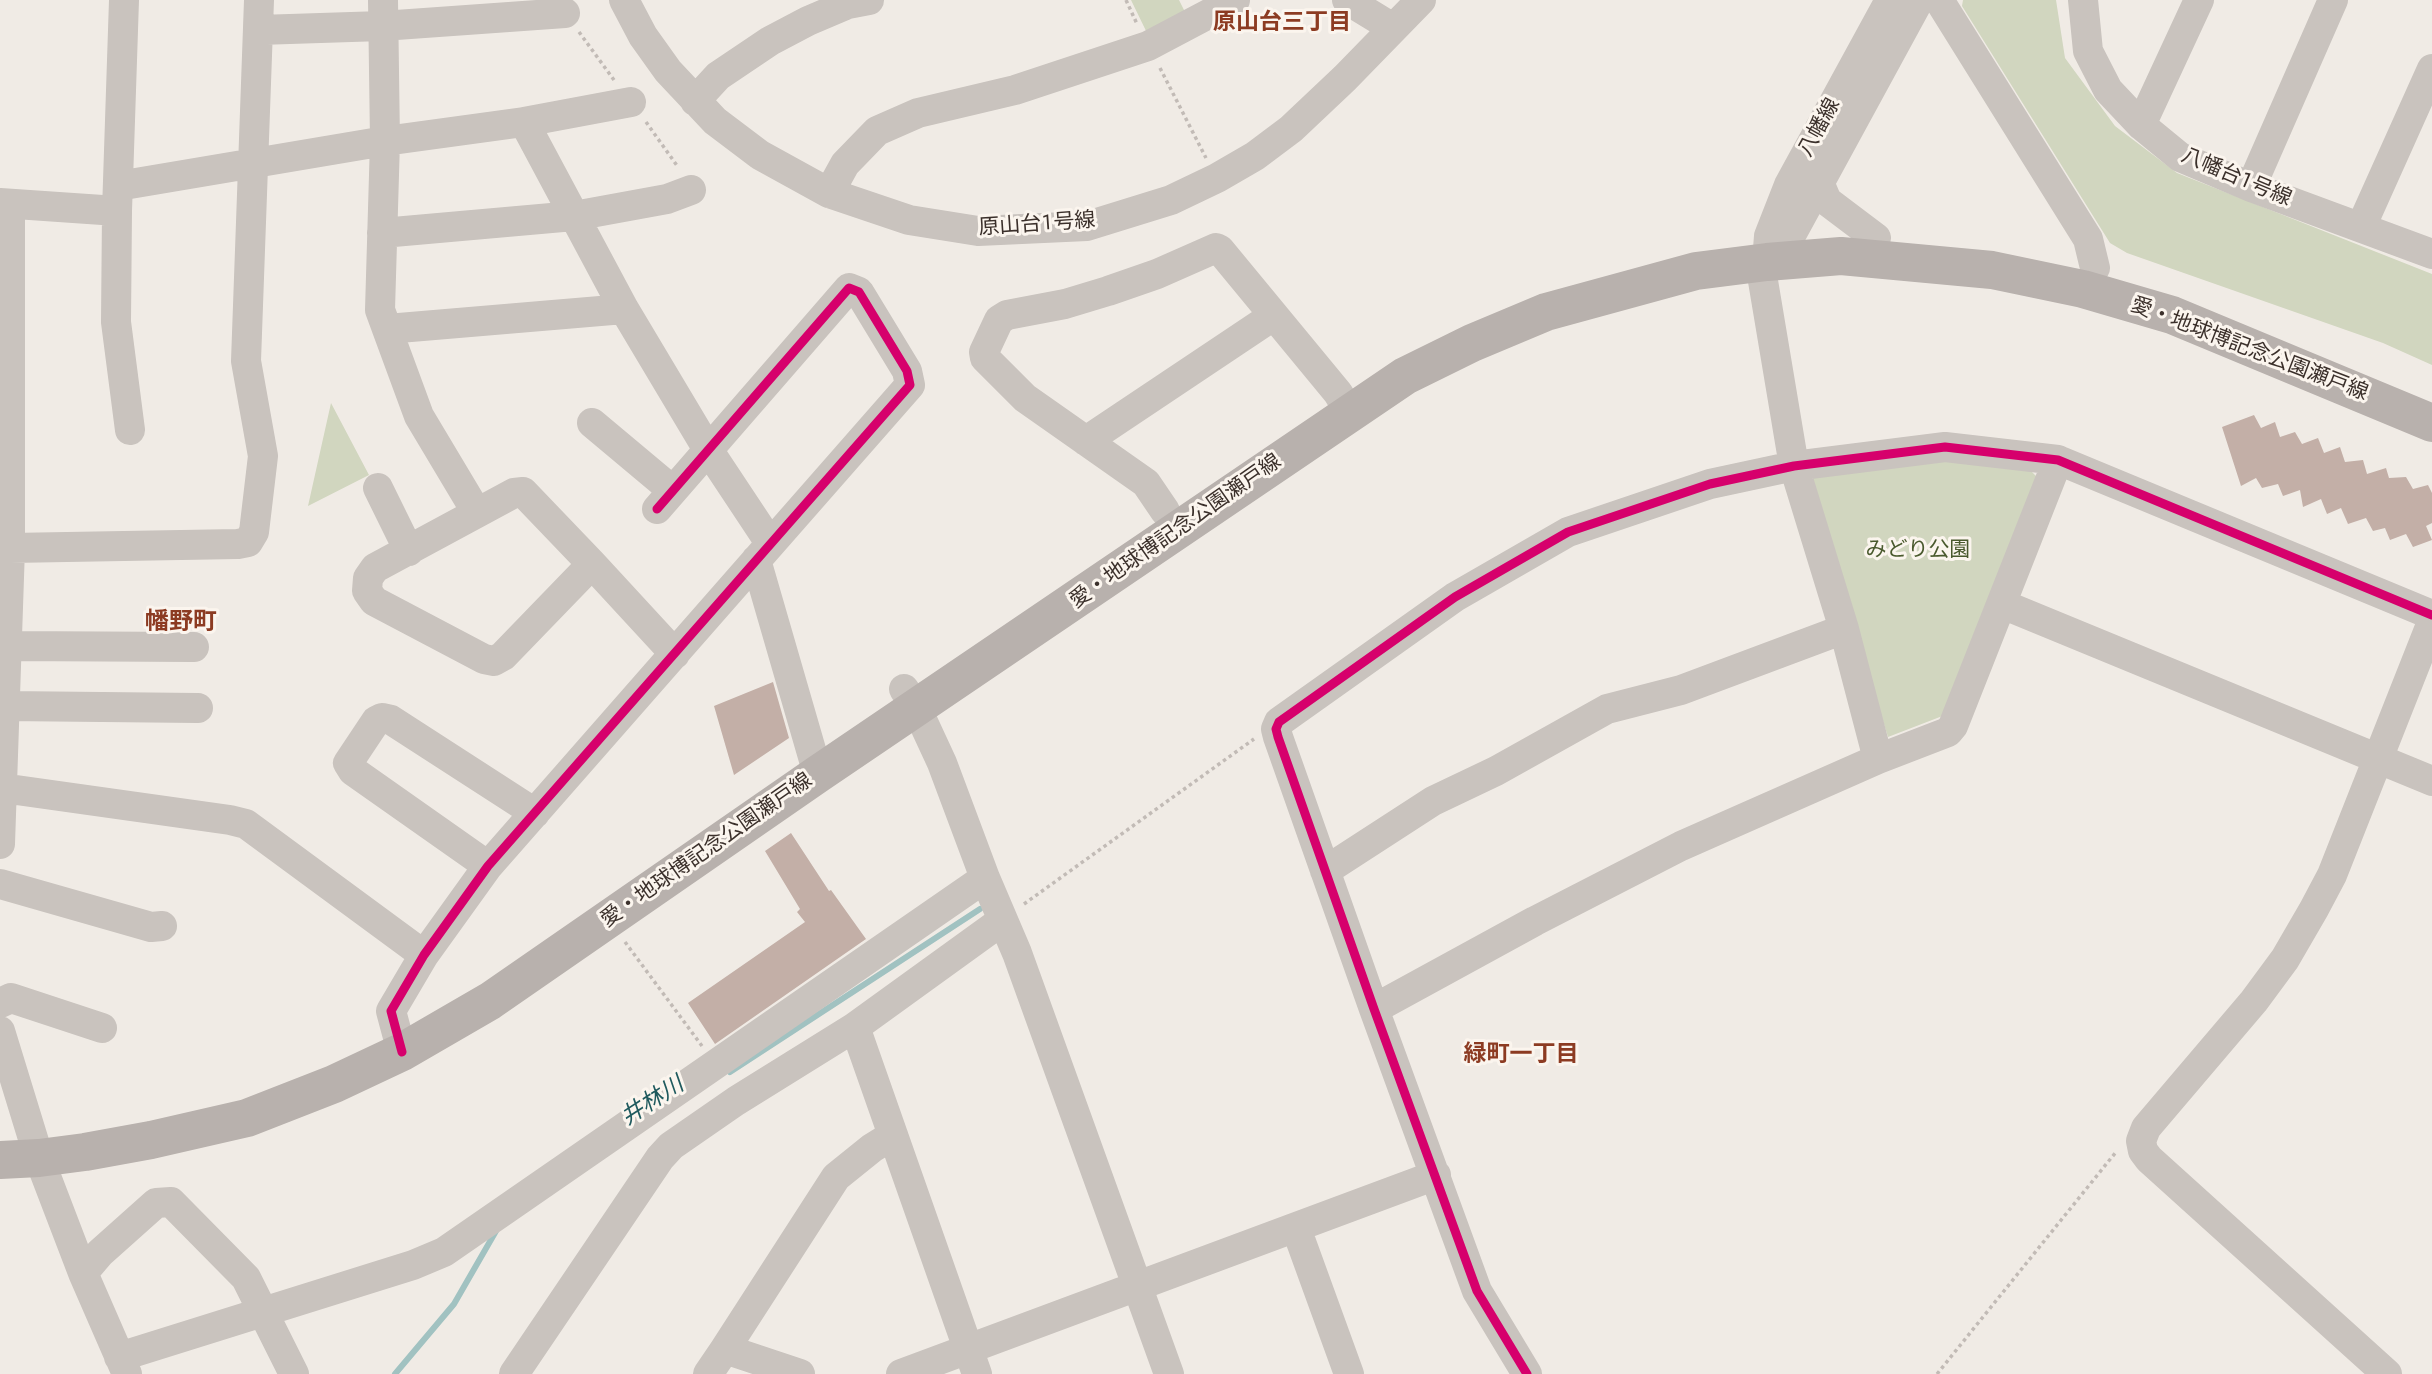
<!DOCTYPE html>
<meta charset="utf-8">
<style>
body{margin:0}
canvas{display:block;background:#f0ebe5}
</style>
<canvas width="2432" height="1374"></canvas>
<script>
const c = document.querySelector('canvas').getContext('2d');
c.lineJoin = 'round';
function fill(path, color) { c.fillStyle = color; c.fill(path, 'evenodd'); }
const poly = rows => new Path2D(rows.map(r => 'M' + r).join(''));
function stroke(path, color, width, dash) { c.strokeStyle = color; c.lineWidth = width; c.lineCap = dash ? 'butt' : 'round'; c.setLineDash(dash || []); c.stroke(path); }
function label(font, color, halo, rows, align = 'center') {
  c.font = font + ' Jost,"Noto Sans JP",sans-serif'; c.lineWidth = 6; c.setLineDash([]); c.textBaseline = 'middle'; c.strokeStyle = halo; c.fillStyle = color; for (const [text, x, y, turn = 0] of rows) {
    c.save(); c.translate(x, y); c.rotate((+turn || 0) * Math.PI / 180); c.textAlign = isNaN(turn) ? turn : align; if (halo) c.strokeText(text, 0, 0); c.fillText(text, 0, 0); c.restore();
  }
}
const green = poly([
 [1131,0,1179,0,1187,16,1148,35],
 [1963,0,2056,0,2065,58,2115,126,2177,173,2432,274,2432,365,2383,343,2127,253,2110,243,1962,6],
 [331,403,369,475,308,506],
 [1944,461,2031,471,2037,477,1945,715,1888,737,1810,485,1813,478]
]);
const stream = poly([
 [730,1072,980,909],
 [395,1374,454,1304,496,1231]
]);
const building = poly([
 [2254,415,2261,428,2275,422,2280,437,2295,432,2302,444,2318,438,2324,453,2340,447,2345,462,2363,460,2367,474,2386,468,2389,478,2406,477,2413,489,2428,485,2432,493,2432,523,2426,526,2432,540,2413,547,2406,534,2390,540,2385,528,2373,531,2366,518,2348,524,2341,508,2327,514,2321,499,2303,507,2300,490,2283,496,2278,484,2262,488,2256,478,2241,486,2222,427],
 [773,682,789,738,734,775,714,706],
 [791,833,829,891,831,890,866,939,715,1044,688,1003,805,922,797,912,800,909,765,851]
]);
const path = poly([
 [1126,0,1137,24],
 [579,32,614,80],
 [1160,68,1206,158],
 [646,122,678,167],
 [1024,904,1254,739],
 [625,942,702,1046],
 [1937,1374,2116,1152]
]);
const minor = poly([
 [383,0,385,141,380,310,419,416,477,513],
 [624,0,643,36,668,71,715,121,760,155,829,193,909,220,978,231,1087,226,1171,200,1217,178,1255,156,1291,129,1345,78,1421,0],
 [1347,0,1393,28],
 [1939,0,2088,239,2095,268],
 [2083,0,2088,51,2108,90,2141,125,2180,157,2251,187,2432,254],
 [259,30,382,26,565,13],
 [695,101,718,76,770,41,808,21,848,4,869,0],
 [524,122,631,102],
 [2141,125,2199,0],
 [1819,182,1827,201,1876,238],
 [118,186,385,141,524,122,624,309,707,448,770,543],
 [2251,187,2333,0],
 [829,193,845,164,877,131,918,113,1015,90,1148,46,1235,0],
 [0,203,117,211,124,0],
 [117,211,116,322,130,430],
 [2361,227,2432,69],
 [382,233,574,216,667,199,691,190],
 [1784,261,1791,235,1919,0],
 [1767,262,1769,236,1789,185,1890,0],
 [1760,263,1794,466,1844,629,1878,759],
 [387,329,624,309],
 [592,423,672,490],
 [1086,441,1273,316],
 [378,488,409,551],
 [1165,511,1146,483,1025,398,985,358,984,352,999,320,1007,315,1065,304,1108,291,1157,274,1216,248,1220,250,1338,393,1350,413],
 [10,548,238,544,248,542,254,532,263,456,246,361,259,0],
 [756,560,818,774],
 [592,564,503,656,494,661,484,659,374,601,367,591,368,578,375,568,514,493,523,492,592,564,675,654],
 [2002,604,2432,781],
 [8,646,194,647],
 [904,689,917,709,942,763,985,878,1017,953,1169,1374],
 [6,706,198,708],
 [2,788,230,820,246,824,424,955],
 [0,844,10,548,10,204],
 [488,866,353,771,348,763,376,721,382,718,391,720,535,813],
 [1325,871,1433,801,1496,771,1607,709,1681,690,1844,629],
 [0,884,151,927,162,926],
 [0,1003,11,998,102,1028],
 [1374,1009,1535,921,1681,846,1878,759,1948,732,1953,726,2058,460],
 [0,1031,39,1158,83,1273,127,1374],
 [402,1052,391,1011,424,955,488,866,910,385,907,371,859,292,849,288,657,509],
 [1296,1228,1349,1374],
 [83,1273,100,1253,156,1203,171,1202,246,1278,294,1374],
 [725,1349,836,1177,872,1148,893,1135],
 [119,1357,413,1265,444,1252,985,878],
 [514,1374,660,1158,671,1146,736,1101,855,1027],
 [708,1374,725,1349,800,1374],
 [901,1374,1436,1175],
 [977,1374,855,1027,1003,920],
 [1527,1374,1477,1291,1374,1009,1278,737,1276,729,1279,722,1455,597,1568,532,1710,484,1794,466,1945,447,2058,460,2432,615],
 [2387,1374,2149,1159,2143,1151,2141,1141,2146,1128,2254,1001,2285,959,2314,909,2332,875,2432,622]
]);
const major = poly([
 [0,1160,39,1158,85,1152,151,1140,247,1118,334,1084,402,1052,490,1001,818,774,1405,376,1472,343,1546,312,1696,271,1767,262,1841,256,1992,270,2083,289,2172,315,2432,423]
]);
const cycleway = poly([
 [402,1052,391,1011,424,955,488,866,910,385,907,371,859,292,849,288,657,509],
 [1527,1374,1477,1291,1374,1009,1278,737,1276,729,1279,722,1455,597,1568,532,1710,484,1794,466,1945,447,2058,460,2432,615]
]);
const streetNames = [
 ["八幡線",1820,128,-61],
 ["八幡台１号線",2236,178,23],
 ["原山台１号線",1037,225,-4],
 ["愛・地球博記念公園瀬戸線",2249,350,21],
 ["愛・地球博記念公園瀬戸線",1176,532,-35],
 ["愛・地球博記念公園瀬戸線",707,851,-35]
];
const parkNames = [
 ["みどり公園",1918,551]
];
const neighbourhoodNames = [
 ["原山台三丁目",1282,23],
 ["緑町一丁目",1521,1055]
];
const waterNames = [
 ["井林川",653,1102,-33]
];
const quarterNames = [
 ["幡野町",181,623]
];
fill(green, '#d1d6bf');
stroke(stream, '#a1c2c1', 6);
fill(building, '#c3afa7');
stroke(path, '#c2bbb6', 3.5, [3.5, 3.5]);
stroke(minor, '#c9c3be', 30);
stroke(major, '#b8b1ad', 38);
stroke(cycleway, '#d6006c', 9);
label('21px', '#3b302b', '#fbf5ee', streetNames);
label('21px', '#4a5a2e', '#fbf5ee', parkNames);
label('bold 23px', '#8c3b22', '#fbf5ee', neighbourhoodNames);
label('italic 23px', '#1f5a5e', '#fbf5ee', waterNames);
label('bold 24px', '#8c3b22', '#fbf5ee', quarterNames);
</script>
